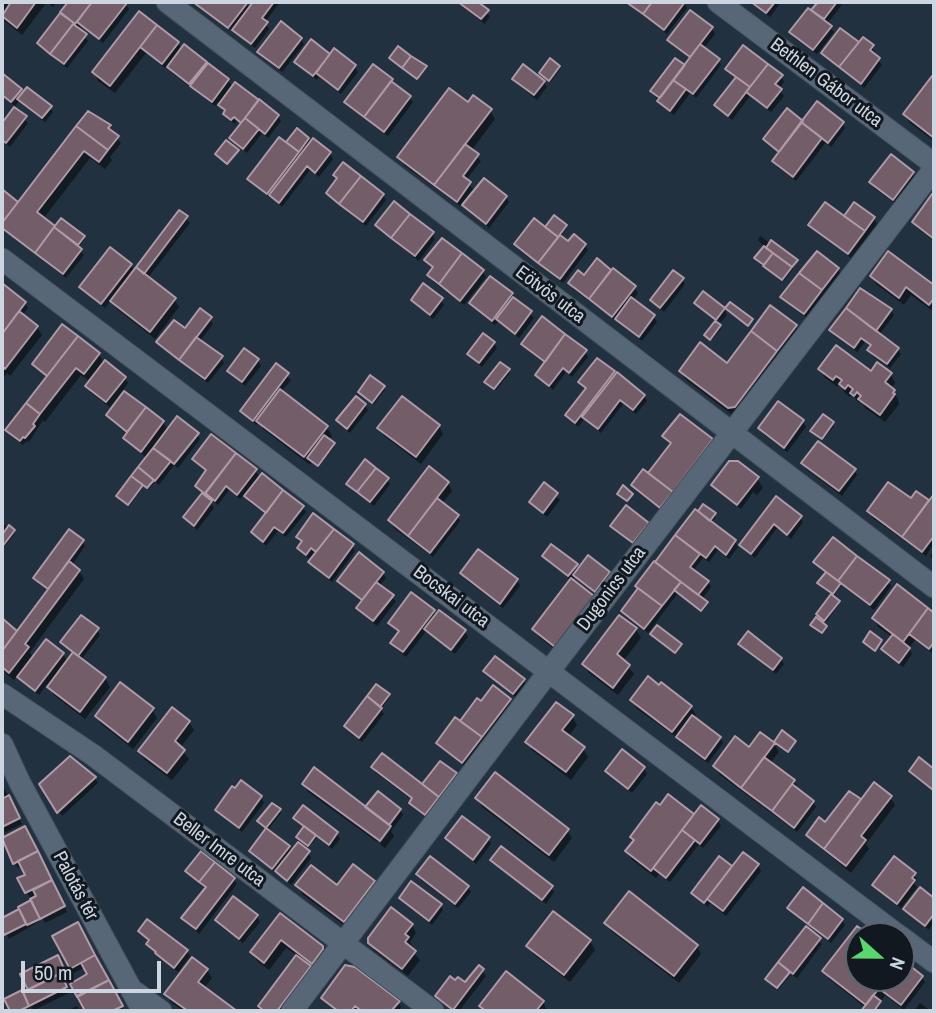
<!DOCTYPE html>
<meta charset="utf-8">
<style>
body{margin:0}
#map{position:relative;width:936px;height:1013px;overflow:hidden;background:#223140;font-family:"Archivo Narrow",sans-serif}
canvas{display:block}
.frame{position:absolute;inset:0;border:4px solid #cdd6e0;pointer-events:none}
.north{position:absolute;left:845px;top:922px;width:70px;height:70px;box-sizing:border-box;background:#12181f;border:2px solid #5d646c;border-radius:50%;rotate:111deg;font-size:19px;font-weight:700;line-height:28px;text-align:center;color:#cdd6e0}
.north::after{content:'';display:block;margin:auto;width:24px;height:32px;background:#5bd56e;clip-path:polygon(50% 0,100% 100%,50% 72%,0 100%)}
.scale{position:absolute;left:21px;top:961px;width:140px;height:32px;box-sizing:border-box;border:4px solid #cdd6e0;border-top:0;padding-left:9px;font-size:21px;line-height:24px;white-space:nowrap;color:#cdd6e0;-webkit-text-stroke:5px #12181f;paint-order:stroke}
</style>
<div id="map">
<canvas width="936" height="1013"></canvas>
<div class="frame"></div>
<div class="north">N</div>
<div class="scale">50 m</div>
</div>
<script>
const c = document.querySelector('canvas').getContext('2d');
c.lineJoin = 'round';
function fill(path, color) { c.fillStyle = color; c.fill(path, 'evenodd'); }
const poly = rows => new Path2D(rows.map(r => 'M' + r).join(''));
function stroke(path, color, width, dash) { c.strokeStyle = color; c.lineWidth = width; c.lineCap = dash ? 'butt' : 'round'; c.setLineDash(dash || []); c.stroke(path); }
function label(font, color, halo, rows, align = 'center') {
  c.font = font + ' "Archivo Narrow",sans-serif'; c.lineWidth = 6; c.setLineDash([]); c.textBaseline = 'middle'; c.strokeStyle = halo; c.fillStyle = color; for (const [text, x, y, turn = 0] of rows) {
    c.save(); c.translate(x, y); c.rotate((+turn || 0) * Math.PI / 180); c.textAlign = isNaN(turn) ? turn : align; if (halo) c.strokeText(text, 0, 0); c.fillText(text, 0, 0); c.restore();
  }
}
const shadow = poly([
 [2,2,57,2,53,7,47,2,22,35,2,19],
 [70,2,124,2,129,9,103,43,81,26,78,29,88,41,67,68,42,49,39,44],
 [196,2,245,2,250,9,256,2,280,2,265,22,269,29,255,48],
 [456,2,475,2,490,16,485,24],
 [626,2,683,2,687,8,667,34],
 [749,2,781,2,770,17],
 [820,2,844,2,827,24,834,32,817,54,794,38,792,32],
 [139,13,178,43,182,50,205,63,228,80,233,88,278,116,281,121,268,138,262,133,247,153,231,139,242,125,237,121,235,124,228,119,218,102,215,106,172,73,168,65,165,68,146,53,115,93,98,81,94,72],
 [712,28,715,34,704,48,718,60,721,65,696,98,690,93,674,115,662,106,652,91,685,67,691,59,672,45,669,40],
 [840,30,859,45,872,47,875,52,873,55,882,65,864,88,826,58,823,53],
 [301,39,304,44,282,72,262,57,259,52],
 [334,51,355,67,358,72,341,94,319,77,317,80,300,67,297,62,330,56],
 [559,67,560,69,551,82,542,75],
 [728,69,781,76,784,82,779,89,784,96,771,112,750,96,732,120,716,105,737,79],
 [2,75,20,90,23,95,50,107,53,112,45,122,23,105,20,100,15,106,2,96],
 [933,78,934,79,934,141,910,123,905,115],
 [514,79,544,82,547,87,537,100,517,84],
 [392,80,413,102,388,136,349,107,346,102],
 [468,105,490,110,495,119,471,151,481,161,466,180,475,192,506,197,509,202,489,228,468,211,465,206,475,192,472,190,460,206,404,165,400,157],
 [15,109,28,123,10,147,2,141,2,126],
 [88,113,110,126,111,133,121,143,110,157,112,160,105,169,90,158,43,219,55,229,62,220,85,239,78,248,84,255,66,278,2,229,2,192,18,205],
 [52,227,55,229,36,254,33,252],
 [803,123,842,123,845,128,831,147,826,142,796,181,777,167,774,162,780,154,765,140],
 [308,139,311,144,330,154,333,159,319,177,310,170,282,207,271,196,270,198,253,184,250,179,292,149,288,142],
 [891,157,913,173,916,179,896,204,874,188,871,183],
 [328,194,383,195,386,200,366,226,331,199],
 [933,196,934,196,934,241,917,228,914,222],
 [180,212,190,223,147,279,174,299,179,307,155,339,117,309,111,300,105,308,85,292,82,287,131,265,135,271],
 [844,218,874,218,877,224,851,258,813,230,810,225],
 [377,226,432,233,435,239,419,261,380,231],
 [566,226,567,228,560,237,569,244,585,245,588,250,563,283,519,250,516,244],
 [760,236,797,263,784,281,756,258,765,247,758,240],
 [442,240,483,272,486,277,464,305,432,281,429,275,434,269,426,260],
 [889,253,934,287,934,312,911,295,904,305,876,284,872,276],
 [597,261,635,288,638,293,633,300,654,317,657,322,642,341,620,324,617,319,616,321,573,289,570,283,584,278],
 [838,269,841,274,807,318,786,302,783,297],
 [682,279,685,284,664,312,652,300],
 [2,286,25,303,28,308,22,316,37,327,42,335,10,376,7,373,2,380],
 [512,294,534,318,519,338,499,320,495,325,475,309,472,304],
 [441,299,444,305,433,319,416,305,413,300],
 [696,303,724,309,727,315,721,322],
 [891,310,894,315,879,335,898,349,901,354,890,368,873,356,870,350,872,347,865,342,857,352,834,335,831,330],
 [210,319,213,324,200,341,221,358,224,363,208,383,162,348,159,342],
 [719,325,721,329,712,340,708,337],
 [796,327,799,332,734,416,685,379,681,371,727,365],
 [494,343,497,348,482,367,472,359,469,354],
 [523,344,585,352,588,357,572,377,566,372,553,390,537,375,545,364,526,349],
 [99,354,104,364,125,378,128,383,110,407,90,392,87,387,91,382,81,375,45,422,43,420,29,442,27,441,23,445,10,435,7,430,48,378,34,364],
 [258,360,261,366,245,386,229,371],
 [277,366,291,380,281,392,327,427,332,436,328,440,335,446,319,467,312,461,310,465,263,429,259,422,256,425,242,411],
 [820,369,891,374,895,383,891,389,898,399,899,404,885,422,865,408,861,401,859,403,857,401,853,394,850,397,845,393,840,384,838,387,825,378],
 [508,371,510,373,496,390,488,384],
 [614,373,644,396,647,401,636,414,623,404,601,433,585,418,578,427,567,416,587,390,580,382],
 [384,388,385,390,374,404,361,394],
 [125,393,163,422,168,431,197,434,200,439,178,468,174,465,159,485,155,482,149,489,144,486,129,506,118,496,147,458,128,443,125,438,128,434,111,421,108,416],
 [779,403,803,422,806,427,787,452,763,434,760,428],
 [365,405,368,410,350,433,341,426,338,421],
 [833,424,834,426,823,440,813,433],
 [439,426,443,434,421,464,384,436,379,428],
 [664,437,712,441,716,449,663,512,636,491,633,486,648,475,671,446],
 [194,459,255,470,260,478,303,507,306,512,286,537,278,531,266,546,253,532,267,515,249,502,245,493,240,499,229,490,218,505,208,498,214,508,197,530,185,517,203,494,197,486,207,472],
 [803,463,854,470,857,475,842,496,806,469],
 [757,478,763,488,757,495,753,492,741,509,717,490,714,485],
 [387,479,390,484,374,506,351,489,348,484],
 [448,483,452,491,442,504,457,516,460,521,433,557,395,529,390,521],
 [544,485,560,500,547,517,531,502],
 [934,496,934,543,926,556,874,519,869,511,911,501,928,501,929,503],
 [776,498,800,517,803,522,791,539,777,528,755,558,741,545],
 [695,511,703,517,700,511,715,515,716,517,711,523,735,542,738,547,729,559,718,550,709,562,703,558,693,571,708,582,711,587,702,599,707,605,702,612,678,593,648,633,626,616,623,611,639,590,637,586],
 [2,523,15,533,2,550],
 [648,524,651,529,637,547,615,531,612,526],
 [298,537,352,546,355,551,332,582,314,567,312,561,302,553,299,548,302,543],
 [82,541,85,546,72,565,79,571,84,579,30,652,33,658,63,654,68,662,74,654,62,642,97,630,100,635,81,660,105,678,110,687,85,719,54,695,47,684,39,695,22,682,18,675,14,680,2,670,2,621,17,634,49,591,35,578],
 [934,550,934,562,930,556],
 [479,551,517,580,520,586,503,608,465,579,462,573],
 [544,556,576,566,579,570,609,574,612,579,598,596,575,576,572,581,560,654,539,637,534,629,571,580,547,561],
 [815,563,888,581,891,586,874,610,842,585,832,598,839,604,826,622,818,614,833,594,821,585,826,574],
 [383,573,386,578,379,586,396,601,377,626,361,613,358,608,363,602,342,586,339,581],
 [897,587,934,615,934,651,932,653,915,640,909,648,912,654,903,667,886,655,883,650,892,637,878,627,874,618],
 [434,612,436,616,465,632,468,637,455,654,427,630,406,657,395,648,392,643,400,633,390,623],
 [636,629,641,638,623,661,634,674,618,695,589,673,584,664],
 [740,644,781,659,784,664,776,674,743,649],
 [485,671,523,680,526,685,517,698,488,676],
 [389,695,390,697,381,709,384,714,362,742,349,732,346,727],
 [509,700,512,705,465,767,441,748,438,743,481,703],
 [632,700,691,707,696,715,693,718,720,738,723,743,708,763,681,743,678,738,637,709],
 [152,709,157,718,133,749,101,724,97,716],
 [572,716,577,725,568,737,583,749,588,757,571,780,532,750,528,742],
 [189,722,194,730,180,748,189,759,172,780,145,760,140,751],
 [774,744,779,752,770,763,794,781,797,786,795,789,813,802,816,807,797,832,720,775,715,767,749,749],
 [920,760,934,771,934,792,914,777,911,771],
 [373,768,422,786,455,775,458,780,428,819,414,808,411,803,412,800,376,773],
 [644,768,647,774,632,793,610,776,607,771],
 [95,778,98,783,62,816,42,784],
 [242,783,261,798,264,803,242,832,220,815,217,810],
 [2,784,22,824,2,834],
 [304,784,371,813,400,810,403,815,391,831,394,836,385,848,380,844,392,828,387,828,377,842,308,792],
 [849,793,861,802,890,797,895,805,866,844,869,849,851,873,811,840,808,835,826,824],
 [669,797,694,817,718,820,721,826,703,848,699,844,670,882,659,874,656,878,632,860,627,851,634,842,632,837],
 [477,798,567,830,572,838,554,862,482,807],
 [303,808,337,834,340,839,332,849,317,837,309,847,299,839,305,828,295,818],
 [280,811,281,813,267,831,289,847,292,853,308,852,311,858,291,885,277,871,276,873,254,857,251,851,268,829,260,823],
 [25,829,67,912,45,923,39,913,36,915,40,921,9,939,2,926,2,920,18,911,22,918,25,917,39,897,37,894,30,898,20,879,27,875,22,865,18,868,3,840],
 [447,838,488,838,491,844,476,864,450,843],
 [720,859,733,869,758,865,761,871,726,916,710,903,708,907,693,893],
 [493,860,551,887,554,892,546,904,496,865],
 [187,871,234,879,237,884,199,934,184,918,206,889,191,877],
 [418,874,468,887,471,892,458,908,421,880],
 [914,874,917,879,914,883,917,887,901,908,878,890,874,885],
 [373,883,378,891,349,929,302,894,298,885,338,887],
 [934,892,934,922,929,930,909,914,906,909,931,897],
 [401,898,440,905,443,910,432,925,404,903],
 [789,908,842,920,845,925,831,943,792,913],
 [280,915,322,947,327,956,317,971,307,963,312,973,284,1011,256,1011,298,956,286,948,269,970,257,961,252,952],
 [257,916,260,922,243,943,220,926,217,920],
 [607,923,697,946,701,954,679,983,611,931],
 [77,924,124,1011,87,1011,72,984,89,975,85,967,74,973,54,937],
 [412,925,416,933,410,942,413,947,411,949,420,960,408,976,375,951,370,942],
 [857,928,865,936,859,936,859,978,901,978,901,963,922,977,925,982,904,1010,885,995,876,1011,863,1011,866,1008,829,979,825,971],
 [806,929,822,944,797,978,791,974,779,989,767,979],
 [140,931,187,951,190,956,178,972,151,949,148,944,149,942],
 [590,941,595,950,570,982,533,954,528,946],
 [57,958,67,977,62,979,69,993,34,1010,32,1007,23,1011,12,1011,6,1000,30,991],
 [479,967,486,976,459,1011,453,1011,440,1001,437,996,466,985],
 [207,970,212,978,204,988,234,1011,183,1011,171,1002,166,994],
 [323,998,398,1002,401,1007,398,1011,336,1011],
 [543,1002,547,1011,484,1011,481,1006],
 [920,1003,931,1011,914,1011],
 [77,1006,80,1011,66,1011]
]);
const building = poly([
 [11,2,36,2,17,28,2,16,11,2],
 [68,2,92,2,75,24,60,12,68,2],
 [92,2,127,3,99,39,77,22,92,2],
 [193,2,248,2,228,28,193,2],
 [253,2,274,2,262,18,268,22,251,44,232,30,253,2],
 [458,2,478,2,489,10,481,19,458,2],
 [626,2,652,2,643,14,626,2],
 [652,2,685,2,664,30,643,14,652,2],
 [751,2,775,2,766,13,751,2],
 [818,2,837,2,824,19,811,10,818,2],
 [808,8,832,26,813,50,789,32,808,8],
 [690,10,713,27,690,57,667,40,690,10],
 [139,11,157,25,110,86,92,72,139,11],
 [60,13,74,23,50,54,37,43,60,13],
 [281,21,302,38,279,68,257,52,281,21],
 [73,24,87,34,64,64,50,54,73,24],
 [157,25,179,42,162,64,140,47,157,25],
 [840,28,859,42,839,67,821,53,840,28],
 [863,37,874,45,870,50,880,58,861,84,839,67,863,37],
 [311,39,330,54,313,76,294,62,311,39],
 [184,44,207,62,189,84,167,67,184,44],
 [700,44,720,59,693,94,673,80,700,44],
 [743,45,768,64,750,87,725,69,743,45],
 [398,46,411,56,402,68,389,58,398,46],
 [334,48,356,65,338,90,316,73,334,48],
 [411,56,427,66,417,79,402,68,411,56],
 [550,58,560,66,549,81,539,73,550,58],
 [675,58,685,65,660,98,650,91,675,58],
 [208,63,229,79,212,102,190,86,208,63],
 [373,64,393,79,364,117,344,102,373,64],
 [523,64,545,81,534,95,512,79,523,64],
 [768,64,783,75,775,84,782,89,767,108,746,92,768,64],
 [2,73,22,89,11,102,2,95,2,73],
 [932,76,934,77,934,138,903,114,932,76],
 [736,77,750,87,728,116,714,105,736,77],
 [673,80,686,89,670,111,657,101,673,80],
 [391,81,411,96,384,132,364,117,391,81],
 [235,82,259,100,241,123,234,117,231,120,223,114,225,110,218,105,235,82],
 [27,87,52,106,42,118,17,99,27,87],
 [449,88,468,102,473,95,492,109,434,185,397,157,449,88],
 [259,99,279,115,265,134,245,118,259,99],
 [817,101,844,122,828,143,801,122,817,101],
 [14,107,27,116,6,143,2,140,2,123,14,107],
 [787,108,803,121,779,152,763,139,787,108],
 [88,111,111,125,108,128,119,136,108,150,76,126,88,111],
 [245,118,259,129,243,149,229,138,245,118],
 [801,122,822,138,793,177,772,161,801,122],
 [76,126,108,150,99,162,84,151,37,212,55,226,35,253,2,228,2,223,76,126],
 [297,128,309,138,299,152,286,142,297,128],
 [279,137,299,152,267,194,247,179,279,137],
 [313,138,331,152,315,173,307,166,279,203,269,195,313,138],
 [226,140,239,150,227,164,215,154,226,140],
 [465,144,479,154,463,176,471,182,457,202,434,185,465,144],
 [891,154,914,172,893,200,869,182,891,154],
 [343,162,361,176,339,204,326,193,337,178,333,175,343,162],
 [361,176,384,194,363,222,339,204,361,176],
 [484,178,507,196,486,224,462,205,484,178],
 [2,189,18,202,2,223,2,189],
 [932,194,934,194,934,239,912,222,932,194],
 [394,201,410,214,391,238,375,225,394,201],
 [825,202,865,231,848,254,808,225,825,202],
 [854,202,875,217,865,231,844,216,854,202],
 [179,210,188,216,144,274,136,267,179,210],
 [410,214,434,232,415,256,391,238,410,214],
 [554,215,567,225,558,237,545,227,554,215],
 [61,218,85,236,78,245,54,227,61,218],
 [534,218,558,237,538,263,514,244,534,218],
 [54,227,82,249,63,274,35,253,54,227],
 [574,234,586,244,560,279,538,263,560,235,568,241,574,234],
 [442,238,462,253,439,284,427,275,433,267,424,260,442,238],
 [771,240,798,260,792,267,766,248,771,240],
 [764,246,773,253,764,265,754,258,764,246],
 [110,247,132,264,101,304,79,287,110,247],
 [817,251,839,268,822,290,799,273,817,251],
 [888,251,934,285,934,298,929,305,906,287,899,298,870,276,888,251],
 [462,253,484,270,460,301,439,284,462,253],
 [773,253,792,267,782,280,763,266,773,253],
 [597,258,611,270,589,299,568,283,578,270,584,275,597,258],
 [136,267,176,298,150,332,110,301,136,267],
 [613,268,636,286,612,317,589,299,613,268],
 [673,270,684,278,660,308,650,300,673,270],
 [799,273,822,290,804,314,780,297,799,273],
 [490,276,513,293,492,321,469,303,490,276],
 [2,283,26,302,2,334,2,283],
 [423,283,443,298,430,315,411,300,423,283],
 [860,288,892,309,876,331,846,308,860,288],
 [703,291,725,308,716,320,694,303,703,291],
 [513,297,532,311,515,334,496,319,513,297],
 [631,297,655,315,639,337,615,319,631,297],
 [730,302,753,319,748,326,725,308,730,302],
 [770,305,797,325,777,351,751,331,770,305],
 [200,308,212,317,179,360,156,342,174,320,185,328,200,308],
 [846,308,899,348,887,364,867,350,871,345,861,338,854,348,829,330,846,308],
 [19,311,38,326,5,369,2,366,2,334,19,311],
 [542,316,565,334,545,362,521,344,542,316],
 [715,321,721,325,710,340,704,335,715,321],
 [62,324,78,336,47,376,32,364,62,324],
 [751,331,777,351,735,407,728,408,679,371,700,342,727,363,751,331],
 [483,333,495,342,479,363,467,354,483,333],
 [565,334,587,350,569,373,563,368,549,386,535,375,565,334],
 [78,336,100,353,84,374,76,368,40,414,26,403,78,336],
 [196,337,223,356,205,379,179,360,196,337],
 [836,345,871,371,877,362,892,373,885,382,895,390,893,393,895,394,880,415,858,399,861,396,857,392,854,396,850,393,853,389,848,385,845,389,839,384,842,380,836,376,833,380,818,369,836,345],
 [244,348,259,359,242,382,227,371,244,348],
 [597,358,615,371,575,423,565,415,586,388,578,382,597,358],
 [105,360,126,377,106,402,85,386,105,360],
 [500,362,510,369,494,389,484,382,500,362],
 [276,363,289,373,253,421,240,411,276,363],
 [617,372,645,395,633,410,620,400,598,429,582,417,617,372],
 [370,375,385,386,372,403,358,392,370,375],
 [280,389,328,426,304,457,256,421,280,389],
 [124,391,146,407,127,432,106,415,124,391],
 [356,396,366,404,347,429,336,420,356,396],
 [402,396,440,425,416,457,377,428,402,396],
 [778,401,804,420,784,448,758,428,778,401],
 [26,403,40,414,33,424,35,426,25,438,23,437,20,441,5,430,26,403],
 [146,407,164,421,141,452,123,438,146,407],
 [680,414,713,439,673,492,648,473,671,443,662,436,680,414],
 [823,414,834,422,822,439,810,431,823,414],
 [177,416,199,433,174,464,153,448,177,416],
 [211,434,236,453,205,494,195,486,206,470,192,459,211,434],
 [324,435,335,443,318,466,307,458,324,435],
 [818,441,856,469,839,491,801,463,818,441],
 [153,448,171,461,155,481,138,467,153,448],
 [236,453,257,469,237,495,226,486,215,501,205,493,236,453],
 [365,459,376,468,357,492,346,484,365,459],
 [729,461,738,461,759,477,737,505,711,485,729,461],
 [429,466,449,482,408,536,388,520,429,466],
 [138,467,154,480,147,488,131,476,138,467],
 [376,468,389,478,370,502,357,492,376,468],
 [643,469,673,492,660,508,631,485,643,469],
 [262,473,283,490,266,513,244,496,262,473],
 [131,476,143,485,128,505,116,496,131,476],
 [544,482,558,493,543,513,529,502,544,482],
 [888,482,911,498,916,491,929,500,902,537,867,511,888,482],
 [623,485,633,494,627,501,617,494,623,485],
 [283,490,304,506,283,533,274,527,263,542,251,532,283,490],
 [202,493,212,501,194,526,183,517,202,493],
 [934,494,934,536,922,552,902,537,934,494],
 [776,496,802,516,787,535,774,524,751,554,739,545,776,496],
 [437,498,459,515,430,553,408,536,437,498],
 [703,504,716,513,710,521,698,511,703,504],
 [626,505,649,523,633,543,610,526,626,505],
 [695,509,736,540,726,555,715,546,706,558,675,535,695,509],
 [313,513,334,529,316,552,311,548,306,555,297,548,302,541,296,537,313,513],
 [9,525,15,530,2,547,2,535,9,525],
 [69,529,84,540,48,589,33,578,69,529],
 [334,529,354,544,329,578,308,562,334,529],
 [675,535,700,554,690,567,709,581,698,595,655,562,675,535],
 [833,537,857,556,838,581,813,562,833,537],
 [551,544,578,564,568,576,542,556,551,544],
 [478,549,518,579,500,604,460,573,478,549],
 [359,552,384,572,362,600,337,581,359,552],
 [588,555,610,572,595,592,573,575,588,555],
 [857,556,890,580,870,605,838,581,857,556],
 [69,561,80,570,25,644,29,647,9,673,2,667,2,651,69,561],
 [654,561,681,582,662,606,635,586,654,561],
 [826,572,841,583,833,594,817,583,826,572],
 [571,578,594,596,555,647,532,629,571,578],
 [376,582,394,595,373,621,356,608,376,582],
 [681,582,708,602,701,611,674,590,681,582],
 [897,584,928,608,903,642,872,618,897,584],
 [638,588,662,606,644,629,621,611,638,588],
 [411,592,435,610,403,652,390,643,399,631,388,623,411,592],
 [831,594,840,601,824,621,816,614,831,594],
 [928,608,934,613,934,642,929,649,909,634,928,608],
 [439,610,466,630,451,650,424,629,439,610],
 [81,615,99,628,78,656,60,642,81,615],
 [619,615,637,628,617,654,630,665,613,688,582,664,619,615],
 [816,617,827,626,822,633,810,625,816,617],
 [2,618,17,631,2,651,2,618],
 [657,625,682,644,675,653,650,634,657,625],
 [748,631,782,658,773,670,738,644,748,631],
 [870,631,882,640,875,651,863,642,870,631],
 [893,634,910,648,899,663,881,649,893,634],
 [46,639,64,653,35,691,17,677,46,639],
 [73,652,106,677,80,712,47,687,73,652],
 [495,656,525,679,513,694,483,671,495,656],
 [648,676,659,685,661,682,692,706,672,732,630,700,648,676],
 [120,682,154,708,128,742,95,716,120,682],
 [376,684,390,694,380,707,367,696,376,684],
 [493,685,511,699,482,737,460,721,477,698,481,701,493,685],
 [367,696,382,708,359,738,344,726,367,696],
 [556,702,574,715,562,730,585,747,566,772,525,742,556,702],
 [172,707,190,721,175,741,185,750,167,773,138,751,172,707],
 [692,715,721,737,705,759,676,737,692,715],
 [455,717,482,737,462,763,436,743,455,717],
 [782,730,796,741,788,752,774,742,782,730],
 [760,732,775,743,741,788,713,766,735,736,749,747,760,732],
 [622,749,645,767,628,789,605,771,622,749],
 [382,753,439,797,425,815,409,803,412,798,371,767,382,753],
 [70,756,96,777,57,813,39,784,70,756],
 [764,757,795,780,772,811,741,788,764,757],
 [919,757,934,769,933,790,909,771,919,757],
 [440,761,457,773,439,797,422,784,440,761],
 [314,767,391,826,380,841,302,784,314,767],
 [495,772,569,829,549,855,475,798,495,772],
 [241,780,262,796,239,828,215,810,232,786,235,788,241,780],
 [874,782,892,796,861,836,866,840,846,866,824,849,874,782],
 [792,784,814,801,794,828,772,811,792,784],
 [378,791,401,809,389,825,365,807,378,791],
 [849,791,861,799,824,849,806,835,819,817,825,822,849,791],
 [668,794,694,814,651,871,625,851,634,840,630,837,656,802,660,805,668,794],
 [9,795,20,818,2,827,2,799,9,795],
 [272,803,281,809,266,828,257,821,272,803],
 [303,805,338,832,329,845,293,818,303,805],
 [701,805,719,819,700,844,682,830,701,805],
 [462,816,490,837,473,860,445,838,462,816],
 [25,826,38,851,13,864,2,838,25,826],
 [304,826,316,835,308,846,296,837,304,826],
 [266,828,290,846,272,869,249,851,266,828],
 [682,830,695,840,666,878,653,868,682,830],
 [298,842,310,851,287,881,275,871,298,842],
 [501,846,553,886,542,900,490,860,501,846],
 [38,851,52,880,25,893,17,878,25,875,18,861,38,851],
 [201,851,215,862,199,882,185,871,201,851],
 [743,852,759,864,723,911,707,899,743,852],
 [430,856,469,886,455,904,416,874,430,856],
 [719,856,732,866,704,903,691,893,719,856],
 [894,856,916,873,912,878,915,880,897,904,872,885,894,856],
 [215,862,235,878,196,929,181,918,206,887,199,882,215,862],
 [353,864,375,881,344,922,295,885,311,865,337,885,353,864],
 [52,880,65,906,40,919,30,899,36,896,33,890,52,880],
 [411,881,442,904,429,921,399,898,411,881],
 [803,887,823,903,808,924,787,908,803,887],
 [920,887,934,898,934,914,925,926,903,909,920,887],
 [629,891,698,945,674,976,604,923,629,891],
 [233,896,258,915,239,939,215,920,233,896],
 [31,900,40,919,27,925,18,907,31,900],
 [823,903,843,919,828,939,808,924,823,903],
 [391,907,413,924,405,934,409,937,405,942,416,951,402,969,368,943,368,938,391,907],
 [19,909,26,924,4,935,2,930,2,918,19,909],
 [553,911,591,940,564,975,526,946,553,911],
 [280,913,323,946,323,949,312,964,281,940,264,963,250,952,280,913],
 [147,919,188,950,174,968,155,953,156,952,146,944,149,940,138,931,147,919],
 [78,922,95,955,70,969,52,936,78,922],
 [806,926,821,938,793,974,778,962,806,926],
 [857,926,864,931,852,947,859,952,859,978,887,978,866,1005,822,971,857,926],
 [58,955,65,971,28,990,20,974,58,955],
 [95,955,109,980,77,997,70,984,87,974,81,963,95,955],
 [296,955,311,966,277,1011,264,1011,258,1006,296,955],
 [192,957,208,969,198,982,237,1011,188,1011,164,994,192,957],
 [904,961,923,976,901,1005,881,990,891,978,901,978,901,964,904,961],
 [778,962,790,972,777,988,765,979,778,962],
 [345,965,355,967,400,1001,391,1011,362,1011,355,1006,351,1011,338,1011,321,998,345,965],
 [479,965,484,969,453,1010,435,996,450,976,455,980,458,977,465,982,479,965],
 [506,971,544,1001,536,1011,486,1011,479,1006,506,971],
 [61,973,67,987,29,1006,23,992,61,973],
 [109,980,123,1006,112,1011,85,1011,77,996,109,980],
 [22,990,29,1006,19,1011,10,1011,4,999,22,990],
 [873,995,881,1001,874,1011,861,1011,873,995]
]);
const minor = poly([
 [167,2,934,587],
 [718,2,934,164],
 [2,259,899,936],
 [2,694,93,755,433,1011],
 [2,744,20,783,131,989],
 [901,937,934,962],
 [143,1011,131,989,161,1011],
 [292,1011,550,670,934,169]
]);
const streetNames = [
 ["Bethlen Gábor utca",826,83,37],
 ["Eötvös utca",550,295,37],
 ["Dugonics utca",612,589,-53],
 ["Bocskai utca",451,597,37],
 ["Beller Imre utca",219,850,37],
 ["Palotás tér",75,886,62]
];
fill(shadow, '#0007');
fill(building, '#725d69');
stroke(building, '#b19aa8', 2);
stroke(minor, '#414e5a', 23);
stroke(minor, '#576778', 21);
label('19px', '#cdd6e0', '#12181f', streetNames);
</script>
